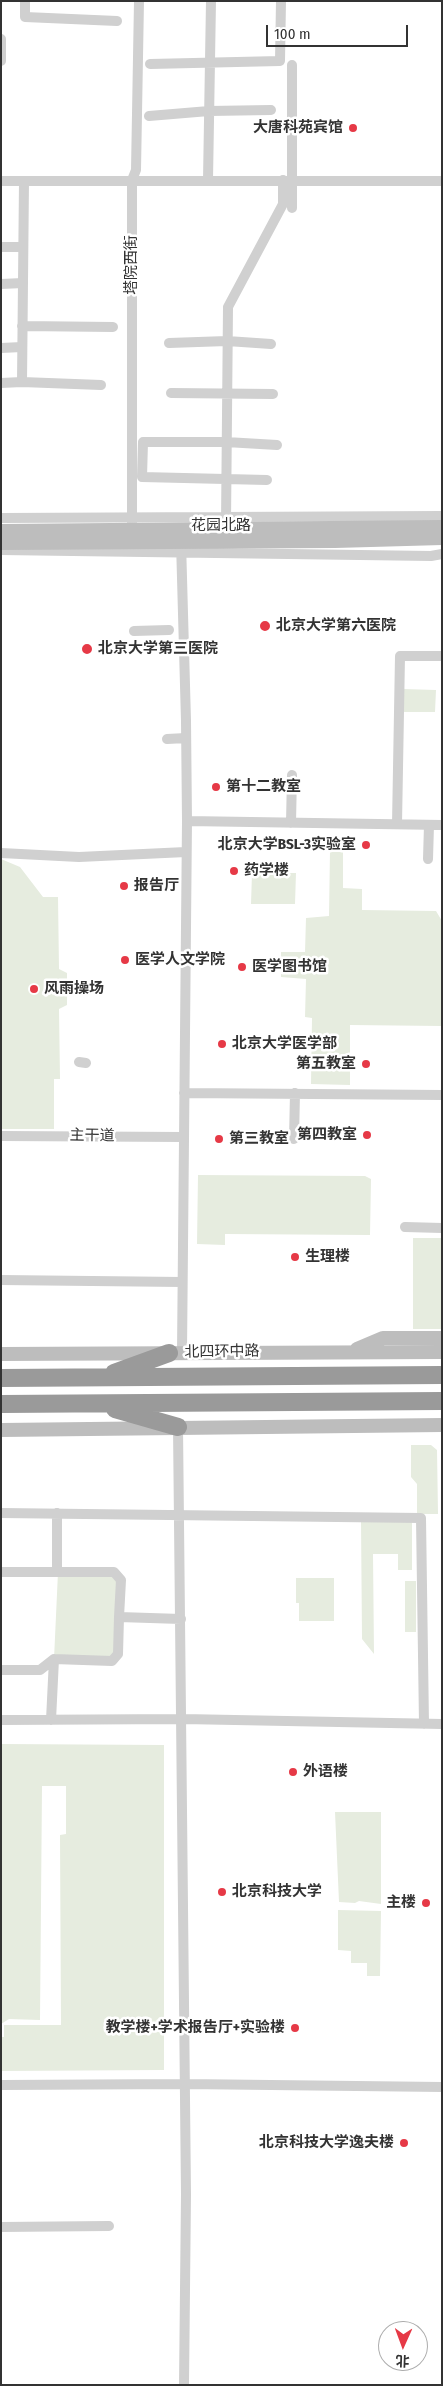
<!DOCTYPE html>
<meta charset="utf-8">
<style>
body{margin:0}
#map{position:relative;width:443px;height:2386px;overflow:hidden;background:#fff;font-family:"Fira Sans Condensed","Noto Sans SC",sans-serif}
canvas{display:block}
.frame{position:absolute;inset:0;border:2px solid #333;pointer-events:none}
.north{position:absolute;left:378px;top:2321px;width:50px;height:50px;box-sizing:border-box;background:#fff;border:1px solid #adadad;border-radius:50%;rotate:182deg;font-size:14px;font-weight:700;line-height:20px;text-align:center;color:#333}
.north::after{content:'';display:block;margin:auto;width:18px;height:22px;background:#e63946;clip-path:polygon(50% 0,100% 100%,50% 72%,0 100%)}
.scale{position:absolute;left:266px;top:25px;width:142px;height:22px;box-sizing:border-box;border:2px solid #333;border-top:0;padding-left:6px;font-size:15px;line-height:18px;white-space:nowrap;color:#333;-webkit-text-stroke:4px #fff;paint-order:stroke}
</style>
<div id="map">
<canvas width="443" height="2386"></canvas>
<div class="frame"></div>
<div class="north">北</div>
<div class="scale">100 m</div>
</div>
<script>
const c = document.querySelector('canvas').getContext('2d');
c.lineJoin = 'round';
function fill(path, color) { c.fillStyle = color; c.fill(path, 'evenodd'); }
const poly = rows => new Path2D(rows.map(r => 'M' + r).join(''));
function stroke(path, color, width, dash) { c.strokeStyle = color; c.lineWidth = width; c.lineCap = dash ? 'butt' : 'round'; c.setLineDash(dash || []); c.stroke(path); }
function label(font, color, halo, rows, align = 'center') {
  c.font = font + ' "Fira Sans Condensed","Noto Sans SC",sans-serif'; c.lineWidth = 5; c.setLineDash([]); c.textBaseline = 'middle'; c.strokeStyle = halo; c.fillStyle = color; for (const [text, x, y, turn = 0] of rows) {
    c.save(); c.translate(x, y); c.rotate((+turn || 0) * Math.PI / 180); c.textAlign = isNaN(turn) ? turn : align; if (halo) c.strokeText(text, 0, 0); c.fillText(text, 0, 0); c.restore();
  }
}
const green = poly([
 [403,689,436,690,435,712,403,712],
 [330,850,343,850,343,888,362,889,362,910,436,911,442,921,442,1026,350,1025,350,1085,311,1084,312,1018,305,1017,306,979,281,977,281,952,305,952,306,918,329,916],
 [1,859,20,867,43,897,58,897,59,969,67,973,67,1005,59,1009,60,1079,54,1079,54,1129,1,1129],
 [252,873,296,873,295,904,251,904],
 [198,1175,365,1176,371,1179,370,1235,225,1234,225,1245,197,1244],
 [413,1238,442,1238,442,1329,413,1329],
 [411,1445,431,1445,437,1450,438,1514,417,1514,417,1484,411,1477],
 [412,1520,412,1570,398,1570,398,1554,373,1554,374,1654,362,1639,361,1521],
 [58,1572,114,1572,121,1580,118,1654,112,1661,54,1659],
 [296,1578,334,1578,334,1621,299,1621,299,1603,296,1603],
 [405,1581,416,1581,416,1632,405,1632],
 [1,1744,164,1745,164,2070,1,2071,1,2037,4,2037,4,2025,61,2025,60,1835,66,1834,66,1786,42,1786,40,2020,9,2019,1,2024],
 [335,1812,381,1812,381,1904,359,1901,355,1903,339,1902],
 [338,1910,381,1911,380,1976,367,1976,367,1963,351,1963,351,1951,338,1950]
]);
const street = poly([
 [25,1,25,17,117,21],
 [1,39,1,61],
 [150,64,280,61,281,1],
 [149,116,209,111,271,110],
 [208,180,211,1],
 [1,181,442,181],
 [292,208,292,65],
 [1,247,23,247],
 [1,284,23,283],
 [22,326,113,327],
 [169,343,227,341,271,344],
 [1,348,22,347],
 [22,382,101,385],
 [1,383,22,382,24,181],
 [171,393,273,394],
 [267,480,142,477,143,442,226,442,277,445],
 [1,518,442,516],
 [226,523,228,307,283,204,283,180],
 [132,531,132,180,136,170,139,1],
 [181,542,186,721,187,821,182,1352],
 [1,550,431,556,442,554],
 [134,631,169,630],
 [167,739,186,738],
 [187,821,442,825],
 [291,823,292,775],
 [397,824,400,656,442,656],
 [1,853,79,857,186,852],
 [428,859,429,825],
 [79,1062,86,1063],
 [184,1093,442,1095],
 [1,1136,183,1137],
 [294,1139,295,1093],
 [405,1227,442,1228],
 [1,1280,182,1282],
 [178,1427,186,2194,184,2385],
 [1,1513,421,1518,424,1724],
 [57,1513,57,1572],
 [1,1572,114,1572,121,1580,119,1617],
 [1,1670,40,1670,54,1659,112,1661,118,1654,119,1617,181,1619],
 [1,1720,183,1719,442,1724],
 [51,1720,54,1659],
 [1,2085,185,2084,442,2087],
 [1,2227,109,2226]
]);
const secondary = poly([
 [1,531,442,527],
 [1,543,335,541,442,538],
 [357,1349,383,1338,442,1338],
 [1,1354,442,1352],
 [1,1430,442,1425]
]);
const highway = poly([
 [114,1373,169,1353],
 [1,1378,442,1375],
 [1,1404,442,1401],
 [115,1409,178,1427]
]);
const markers = [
 [353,128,5,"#e63946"],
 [265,626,6,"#e63946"],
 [87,649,6,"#e63946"],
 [216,787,5,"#e63946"],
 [366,845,5,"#e63946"],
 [234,871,5,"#e63946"],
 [124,886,5,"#e63946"],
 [125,960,5,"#e63946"],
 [242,967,5,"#e63946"],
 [34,989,5,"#e63946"],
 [222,1044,5,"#e63946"],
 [366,1064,5,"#e63946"],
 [367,1135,5,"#e63946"],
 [219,1139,5,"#e63946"],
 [295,1257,5,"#e63946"],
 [293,1772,5,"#e63946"],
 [222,1892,5,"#e63946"],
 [426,1903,5,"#e63946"],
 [295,2028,5,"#e63946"],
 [404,2143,5,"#e63946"]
];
const poiNames = [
 ["大唐科苑宾馆",343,128,"right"],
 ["北京大学第六医院",276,626],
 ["北京大学第三医院",98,649],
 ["第十二教室",226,787],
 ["北京大学BSL-3实验室",356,845,"right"],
 ["药学楼",244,871],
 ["报告厅",134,886],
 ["医学人文学院",135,960],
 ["医学图书馆",252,967],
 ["风雨操场",44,989],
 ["北京大学医学部",232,1044],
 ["第五教室",356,1064,"right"],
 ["第四教室",357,1135,"right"],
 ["第三教室",229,1139],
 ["生理楼",305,1257],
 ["外语楼",303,1772],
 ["北京科技大学",232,1892],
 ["主楼",416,1903,"right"],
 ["教学楼+学术报告厅+实验楼",285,2028,"right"],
 ["北京科技大学逸夫楼",394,2143,"right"]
];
const streetNames = [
 ["塔院西街",132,265,-90],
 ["花园北路",221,526],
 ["主干道",92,1136,1],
 ["北四环中路",222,1352,-1]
];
fill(green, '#e6ecdf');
stroke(street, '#d0d0d0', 10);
stroke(secondary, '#bdbdbd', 14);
stroke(highway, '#9a9a9a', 18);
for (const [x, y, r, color] of markers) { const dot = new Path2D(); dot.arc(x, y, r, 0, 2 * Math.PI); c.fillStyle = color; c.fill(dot); stroke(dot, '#fff', 2); }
label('bold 15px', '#333', '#fff', poiNames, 'left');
label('15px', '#333', '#fff', streetNames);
</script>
